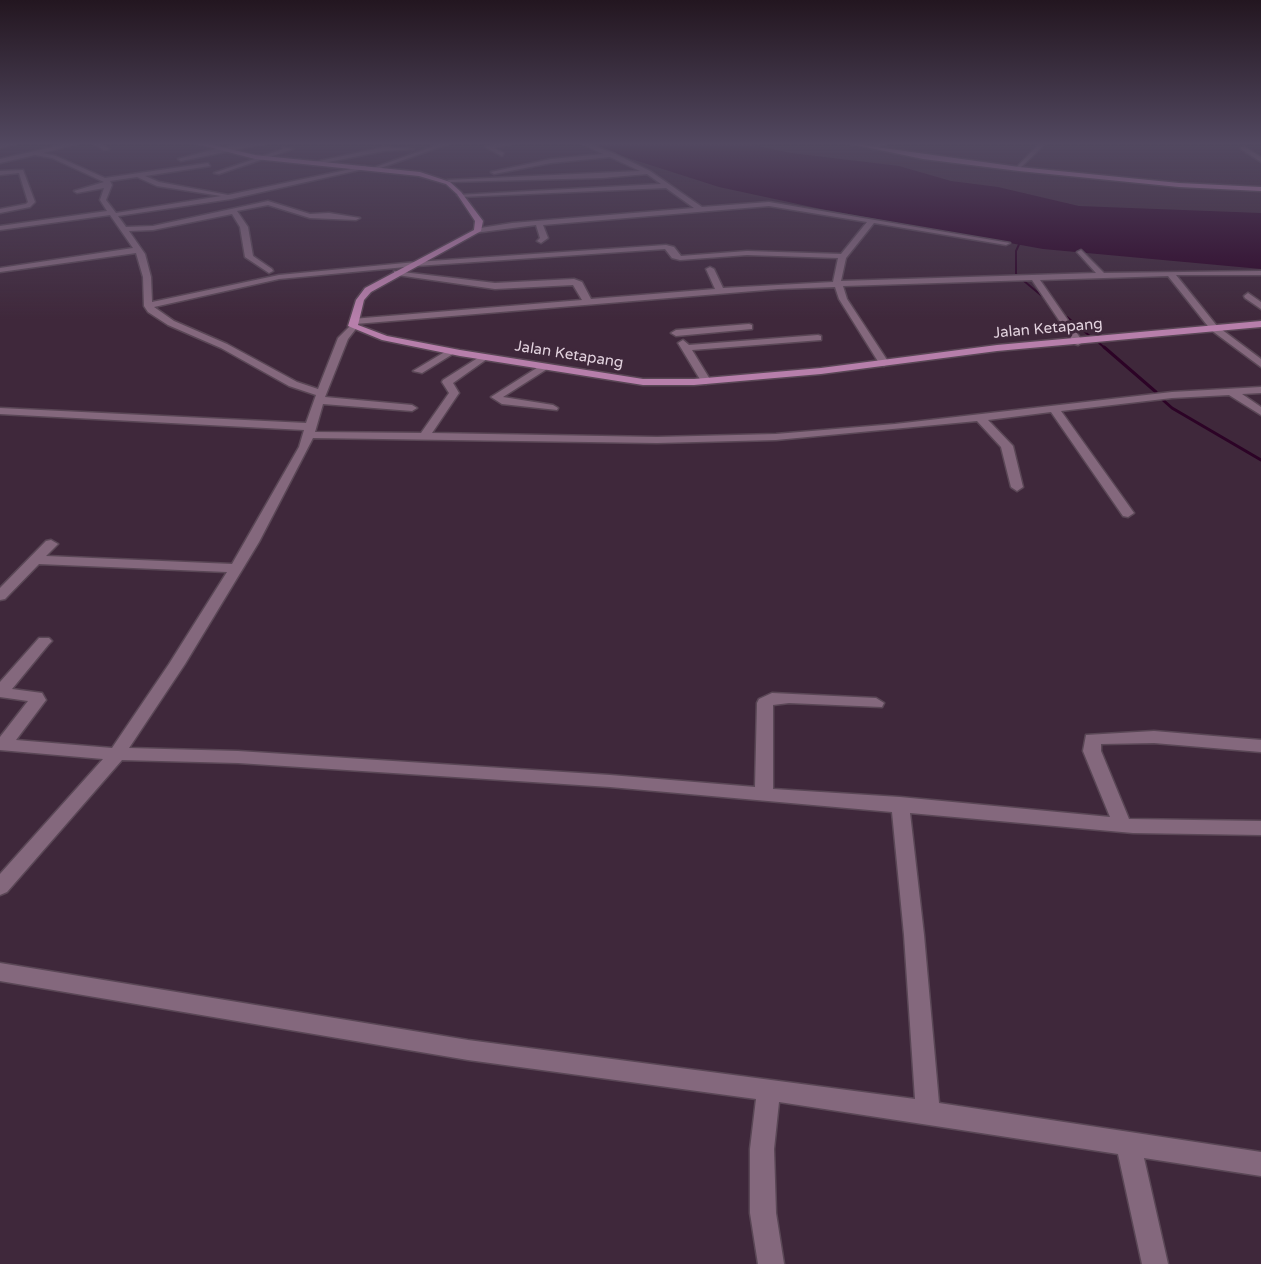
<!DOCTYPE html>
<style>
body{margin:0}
canvas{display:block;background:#3f283b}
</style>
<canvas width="1261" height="1264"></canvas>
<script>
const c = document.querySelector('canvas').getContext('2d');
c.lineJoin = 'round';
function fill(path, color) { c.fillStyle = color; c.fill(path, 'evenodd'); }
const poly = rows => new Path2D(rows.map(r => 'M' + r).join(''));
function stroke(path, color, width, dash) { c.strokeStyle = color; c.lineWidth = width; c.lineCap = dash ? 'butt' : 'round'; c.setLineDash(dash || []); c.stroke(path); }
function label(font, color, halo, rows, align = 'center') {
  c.font = font + ' "Varela Round",sans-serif'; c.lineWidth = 6; c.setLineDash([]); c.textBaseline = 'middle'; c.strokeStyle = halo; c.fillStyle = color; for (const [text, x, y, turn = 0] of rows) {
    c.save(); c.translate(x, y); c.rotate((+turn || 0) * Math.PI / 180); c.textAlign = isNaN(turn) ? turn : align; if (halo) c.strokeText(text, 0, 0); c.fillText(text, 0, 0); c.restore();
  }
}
const water = poly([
 [599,143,742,143,791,153,899,166,951,181,998,187,1079,206,1261,213,1261,269,1043,249,821,209,719,187,622,156,599,146]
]);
const streamFar1 = poly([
 [1019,277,1016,274,1016,251,1021,240],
 [1024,281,1042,296],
 [1067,317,1091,337],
 [1099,343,1106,349]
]);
const stream = poly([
 [1104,347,1156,392],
 [1163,400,1172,408,1261,460]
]);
const minor = poly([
 [17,143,16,144,0,148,0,144,17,143],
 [70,143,80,143,43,153,56,156,105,178,208,163,210,166,145,176,159,182,228,195,365,166,368,168,231,199,118,216,126,227,153,226,268,201,310,214,329,213,360,218,356,220,310,218,268,205,237,211,248,227,253,256,272,269,273,271,269,273,245,257,240,227,232,214,153,230,129,231,145,254,151,277,152,302,279,275,416,262,666,245,674,247,681,256,747,251,841,254,867,222,769,206,543,225,548,238,541,243,537,241,540,238,536,225,474,233,474,229,512,223,694,208,666,188,460,197,457,195,661,184,647,174,602,178,450,182,447,180,640,171,610,157,551,163,494,174,491,172,551,159,603,154,580,143,587,143,615,154,650,171,702,207,769,202,1010,243,1006,245,874,223,846,258,841,281,1096,273,1077,252,1081,250,1104,273,1261,271,1261,275,1176,275,1217,326,1261,359,1261,367,1211,330,1168,276,1040,280,1083,342,1078,345,1075,344,1032,280,843,286,847,299,889,363,884,366,879,363,839,299,835,287,778,289,355,324,358,326,348,339,325,397,412,405,417,408,412,411,323,404,315,432,421,433,449,393,442,382,443,380,484,354,489,357,487,359,453,383,459,393,432,433,657,437,776,434,895,424,1172,392,1261,387,1261,393,1242,394,1261,407,1261,415,1229,395,1172,398,1061,411,1134,513,1128,517,1123,516,1051,412,988,420,1013,446,1023,487,1017,491,1011,487,1001,447,977,421,776,440,657,443,313,438,259,542,185,664,129,748,238,751,610,775,755,787,757,703,759,699,772,693,876,698,884,703,882,707,789,703,773,705,773,789,900,797,1110,817,1083,751,1086,735,1154,731,1261,740,1261,752,1154,743,1101,744,1101,751,1129,819,1261,821,1261,835,1133,833,910,813,924,935,939,1103,1261,1152,1261,1176,1144,1158,1168,1264,1142,1264,1118,1154,779,1102,774,1149,776,1213,784,1264,758,1264,750,1213,750,1149,756,1099,468,1060,0,981,0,963,468,1040,915,1099,904,935,892,812,610,787,238,763,122,760,7,892,0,895,0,874,103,759,0,750,0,737,28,701,0,697,0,682,39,638,49,638,52,641,49,644,12,689,42,693,46,700,16,740,112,748,169,664,227,572,39,564,5,599,0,600,0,588,46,541,51,540,58,544,46,556,232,564,299,447,304,430,0,414,0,408,306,423,316,395,289,386,221,348,168,325,148,312,144,306,143,277,136,253,0,272,0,268,133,248,110,215,0,230,0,226,107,211,100,200,104,188,77,193,74,191,104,182,52,158,35,155,0,163,0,159,70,143],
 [137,177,157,186,221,196,116,213,106,200,112,185,110,181,137,177],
 [665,249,672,258,680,260,747,255,838,258,833,282,723,288,714,269,710,267,706,269,715,289,591,299,582,282,574,279,495,283,394,271,394,275,397,275,495,289,573,285,582,300,352,319,353,323,338,338,318,389,297,382,227,344,174,321,154,307,279,279,416,266,665,249],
 [92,143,99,143,109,149,104,150,92,143],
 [255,143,269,143,181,161,178,159,219,148,255,143],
 [443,143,451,143,375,170,370,169,443,143],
 [502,143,514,143,494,148,504,153,502,156,485,147,502,143],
 [880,143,888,143,874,149,869,148,880,143],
 [1038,145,1043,146,1018,170,1014,170,1038,145],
 [282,147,293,149,219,174,214,173,283,149,282,147],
 [384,147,414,149,384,151,313,165,310,163,384,147],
 [1241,147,1245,147,1261,157,1261,162,1241,149,1241,147],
 [23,170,35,202,30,207,0,213,0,209,26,204,28,202,19,173,0,175,0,171,23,170],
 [1248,293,1261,302,1261,309,1245,298,1244,296,1248,293],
 [749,324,752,325,752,329,676,336,671,333,676,330,749,324],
 [818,335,821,336,821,340,692,350,711,381,706,384,701,381,678,343,683,340,689,345,818,335],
 [448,350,456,352,422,373,413,371,448,350],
 [543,364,547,365,547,369,503,397,553,405,558,408,557,410,502,404,491,397,543,364]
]);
const major = poly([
 [194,143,204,143,255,155,420,172,450,182,461,192,483,221,481,231,371,292,364,300,358,325,387,336,460,350,643,379,694,379,821,368,997,345,1261,321,1261,327,997,351,821,374,694,385,643,385,460,356,382,340,348,326,356,300,365,288,474,230,475,221,457,194,446,184,419,176,255,159,194,143],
 [847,143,1019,167,1179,183,1261,187,1261,191,1179,187,1019,171,923,159,847,143]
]);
const farStreetnames = [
 ["Jalan Ketapang",1048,329,-5],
 ["Jalan Ketapang",569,355,9]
];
fill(water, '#2c0326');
stroke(streamFar1, '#2c0326', 2);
stroke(stream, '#2c0326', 3);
stroke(minor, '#5a4756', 3);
stroke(major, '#5a4756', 3);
fill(minor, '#84687d');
fill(major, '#b77fab');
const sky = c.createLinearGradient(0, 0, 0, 320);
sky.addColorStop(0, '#231620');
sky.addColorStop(0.45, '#524860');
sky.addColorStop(1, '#52486000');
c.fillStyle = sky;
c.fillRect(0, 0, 1261, 320);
label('15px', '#e3d3df', '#3f283b', farStreetnames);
</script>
